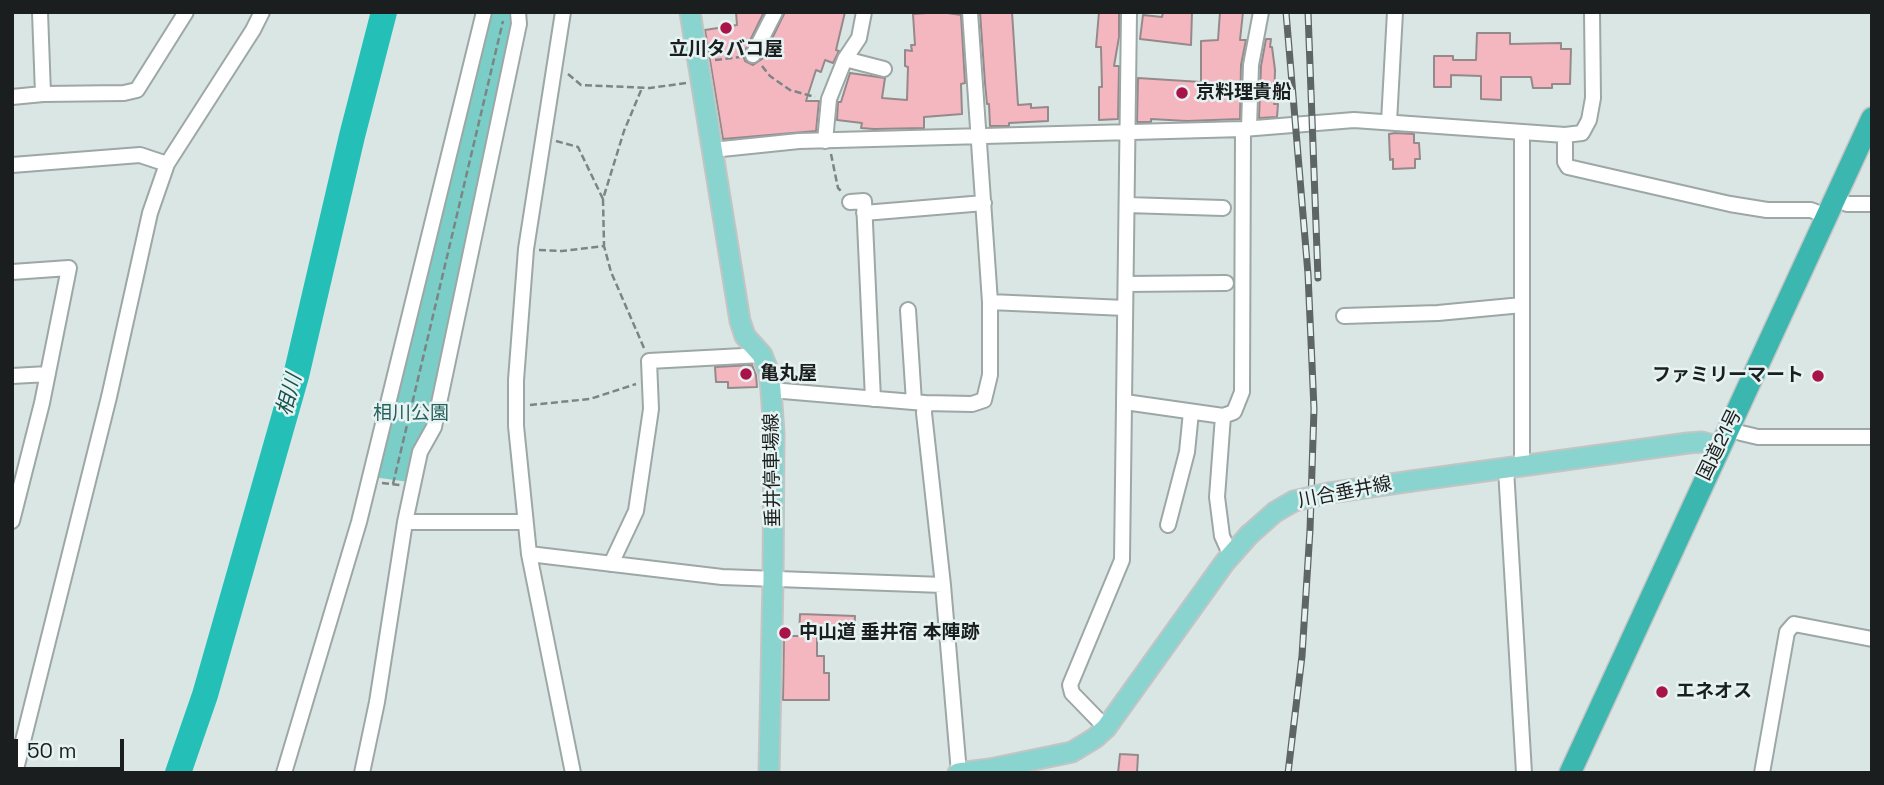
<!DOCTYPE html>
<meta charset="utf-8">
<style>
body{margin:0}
#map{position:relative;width:1884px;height:785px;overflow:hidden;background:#d9e6e4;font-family:"Space Grotesk",sans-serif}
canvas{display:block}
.frame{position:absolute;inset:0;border:14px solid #1a1e1e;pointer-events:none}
.scale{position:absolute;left:14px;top:739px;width:110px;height:32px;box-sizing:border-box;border:4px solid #1a1e1e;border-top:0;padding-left:9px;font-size:21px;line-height:24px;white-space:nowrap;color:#1a1e1e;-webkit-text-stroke:5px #e7f3f2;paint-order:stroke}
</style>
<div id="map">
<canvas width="1884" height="785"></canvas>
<div class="frame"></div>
<div class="scale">50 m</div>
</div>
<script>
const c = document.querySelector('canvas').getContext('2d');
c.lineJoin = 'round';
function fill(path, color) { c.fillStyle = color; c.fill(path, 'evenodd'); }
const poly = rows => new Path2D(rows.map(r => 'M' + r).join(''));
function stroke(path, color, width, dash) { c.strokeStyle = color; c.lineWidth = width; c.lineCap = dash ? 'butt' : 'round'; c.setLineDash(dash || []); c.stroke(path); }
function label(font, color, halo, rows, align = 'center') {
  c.font = font + ' "Space Grotesk","Noto Sans JP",sans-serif'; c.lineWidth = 5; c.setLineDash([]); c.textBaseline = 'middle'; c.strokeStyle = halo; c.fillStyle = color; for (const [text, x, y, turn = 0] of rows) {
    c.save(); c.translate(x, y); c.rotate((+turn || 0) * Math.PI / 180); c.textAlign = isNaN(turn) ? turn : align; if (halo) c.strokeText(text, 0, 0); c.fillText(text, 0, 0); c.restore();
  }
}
const green = poly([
 [488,12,515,12,431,420,409,482,373,477]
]);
const river = poly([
 [178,773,205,695,296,376,352,136,384,12]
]);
const building = poly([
 [736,12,764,12,743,55,745,61,753,65,762,59,785,12,845,12,836,50,839,51,833,63,825,60,821,72,816,70,806,101,819,101,816,131,723,139,705,30,737,25,736,12],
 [941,12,961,15,965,83,961,84,962,114,924,117,924,128,874,129,861,128,862,123,837,120,838,102,841,102,850,73,885,78,882,98,907,100,908,67,905,66,905,50,912,51,911,45,915,45,913,14,941,12],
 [980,12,1012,12,1018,105,1031,104,1031,108,1048,107,1048,121,1009,123,1009,126,990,126,989,104,987,104,985,83,980,12],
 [1099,12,1119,12,1119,37,1114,66,1119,66,1118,119,1099,120,1099,87,1102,87,1101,47,1096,47,1099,12],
 [1163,12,1192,12,1191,45,1140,39,1143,15,1162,17,1163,12],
 [1220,12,1243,12,1240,40,1246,40,1241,65,1240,119,1187,121,1151,119,1151,122,1137,122,1138,78,1201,82,1201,41,1218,40,1220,12],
 [1477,33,1510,33,1510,44,1561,43,1561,49,1571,49,1570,84,1552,84,1552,88,1533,88,1531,77,1501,77,1501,100,1481,99,1481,76,1451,75,1451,87,1434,87,1434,56,1453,56,1453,60,1476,60,1477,33],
 [1266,39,1271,39,1270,47,1272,47,1275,70,1274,104,1278,104,1277,117,1259,118,1261,66,1266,39],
 [1395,133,1414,134,1414,143,1419,143,1420,159,1415,159,1415,168,1393,169,1393,159,1390,160,1389,134,1395,133],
 [752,365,756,375,757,387,728,388,728,382,716,382,715,367,752,365],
 [800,614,855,616,854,634,817,633,817,656,824,656,824,673,829,673,829,700,783,700,784,636,799,636,800,614],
 [1120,754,1138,755,1137,773,1118,773,1120,754]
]);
const path = poly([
 [715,60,740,57],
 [762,66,770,76,790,90,815,97],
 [568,74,581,85,650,88,686,83],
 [556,141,578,147,603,199,624,131,642,88],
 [831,154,838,188,841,191],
 [603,199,604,245],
 [539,250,562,251,604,246,611,272,644,348],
 [530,405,590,399,636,384],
 [382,483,400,485],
 [393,484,503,21]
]);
const minor = poly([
 [40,12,43,94],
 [563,12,526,249,516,380,516,426,529,554,573,773],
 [753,55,775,12],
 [845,59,884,69],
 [12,97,43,94,124,93,137,90,186,12],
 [1389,122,1395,12],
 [1249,128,1251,65,1261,12],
 [1565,135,1565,162,1568,167,1730,204,1767,210,1811,210,1826,216],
 [825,141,829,99,845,59,859,38,864,12],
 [712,150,799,141,1243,129,1354,120,1565,135,1582,133,1589,120,1593,98,1592,12],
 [12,165,140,155,167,164],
 [1835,198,1847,204,1872,204],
 [850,202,864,201,873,399],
 [1127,205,1223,208],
 [864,213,984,203],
 [12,272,69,268,42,403,12,521],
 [1126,284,1226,283],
 [990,302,1125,308],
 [908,310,914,402],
 [1344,316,1438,313,1522,305],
 [12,376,48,374],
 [771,390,925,403,972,404,984,400,990,375,990,302,970,12],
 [1125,402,1223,416,1217,497,1222,536,1231,556],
 [925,403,924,413,943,585,959,773],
 [1223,416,1234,412,1242,392,1243,129],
 [1729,428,1741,433,1758,437,1872,437],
 [1522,467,1522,132],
 [1506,469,1524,773],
 [405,522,524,522],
 [1168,525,1187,452,1191,412],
 [529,554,722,577,943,585],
 [611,564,636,511,651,409,649,361,762,355],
 [1106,728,1072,693,1070,685,1122,560,1129,12],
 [15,773,109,397,150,213,167,164,253,30,262,12],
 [284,773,359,522,484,12],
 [362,773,377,702,405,522,420,452,434,427,519,24,518,12],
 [1762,773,1787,632,1794,624,1872,639]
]);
const major = poly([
 [690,12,740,321,745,336,762,355,769,373,771,390,774,433,773,580,769,773],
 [1412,481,1688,443,1702,442,1720,447],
 [958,773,990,769,1072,752,1095,738,1106,728,1225,562,1249,535]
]);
const highway = poly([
 [1570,773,1872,118]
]);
const rail = poly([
 [1286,12,1308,274,1314,409,1310,530,1302,656,1288,773],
 [1308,12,1318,278]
]);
const majorBridge = poly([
 [1249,535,1275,512,1294,501,1329,493,1412,481]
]);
const markers = [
 [726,28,7,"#a81348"],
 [1182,93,7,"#a81348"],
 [746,374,7,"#a81348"],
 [1818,376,7,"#a81348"],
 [785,633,7,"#a81348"],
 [1662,692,7,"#a81348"]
];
const poiNames = [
 ["立川タバコ屋",726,50,"center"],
 ["京料理貴船",1196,93],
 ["亀丸屋",760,374],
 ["ファミリーマート",1804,376,"right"],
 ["中山道 垂井宿 本陣跡",799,633],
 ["エネオス",1676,692]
];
const parkNames = [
 ["相川公園",411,414]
];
const streetNames = [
 ["国道21号",1720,445,-64],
 ["垂井停車場線",773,470,-91],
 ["川合垂井線",1345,493,-11]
];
const waterNames = [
 ["相川",290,395,-75]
];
fill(green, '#7bcec7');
stroke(river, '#24c0b7', 26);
fill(building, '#f4b7c0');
stroke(building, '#958a8b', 2);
stroke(minor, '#9ca7a6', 18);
stroke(major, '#c3c4c4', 23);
stroke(highway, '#c3c4c4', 24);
stroke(path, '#7c8584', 2.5, [7, 3.5]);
stroke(minor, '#fff', 14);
stroke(major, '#89d4cf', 19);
stroke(highway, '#3bb7af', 21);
stroke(rail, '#5e6564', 7);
stroke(rail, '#e7f3f2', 4.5, [13]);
stroke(majorBridge, '#c3c4c4', 23, []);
stroke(majorBridge, '#89d4cf', 19);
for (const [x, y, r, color] of markers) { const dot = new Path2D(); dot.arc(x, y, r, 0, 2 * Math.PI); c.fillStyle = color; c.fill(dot); stroke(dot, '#e7f3f2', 2.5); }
label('bold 19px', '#1a1e1e', '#e7f3f2', poiNames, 'left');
label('19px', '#28615d', '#e7f3f2', parkNames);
label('19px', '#1a1e1e', '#e7f3f2', streetNames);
label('italic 21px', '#185450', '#e7f3f2', waterNames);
</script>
